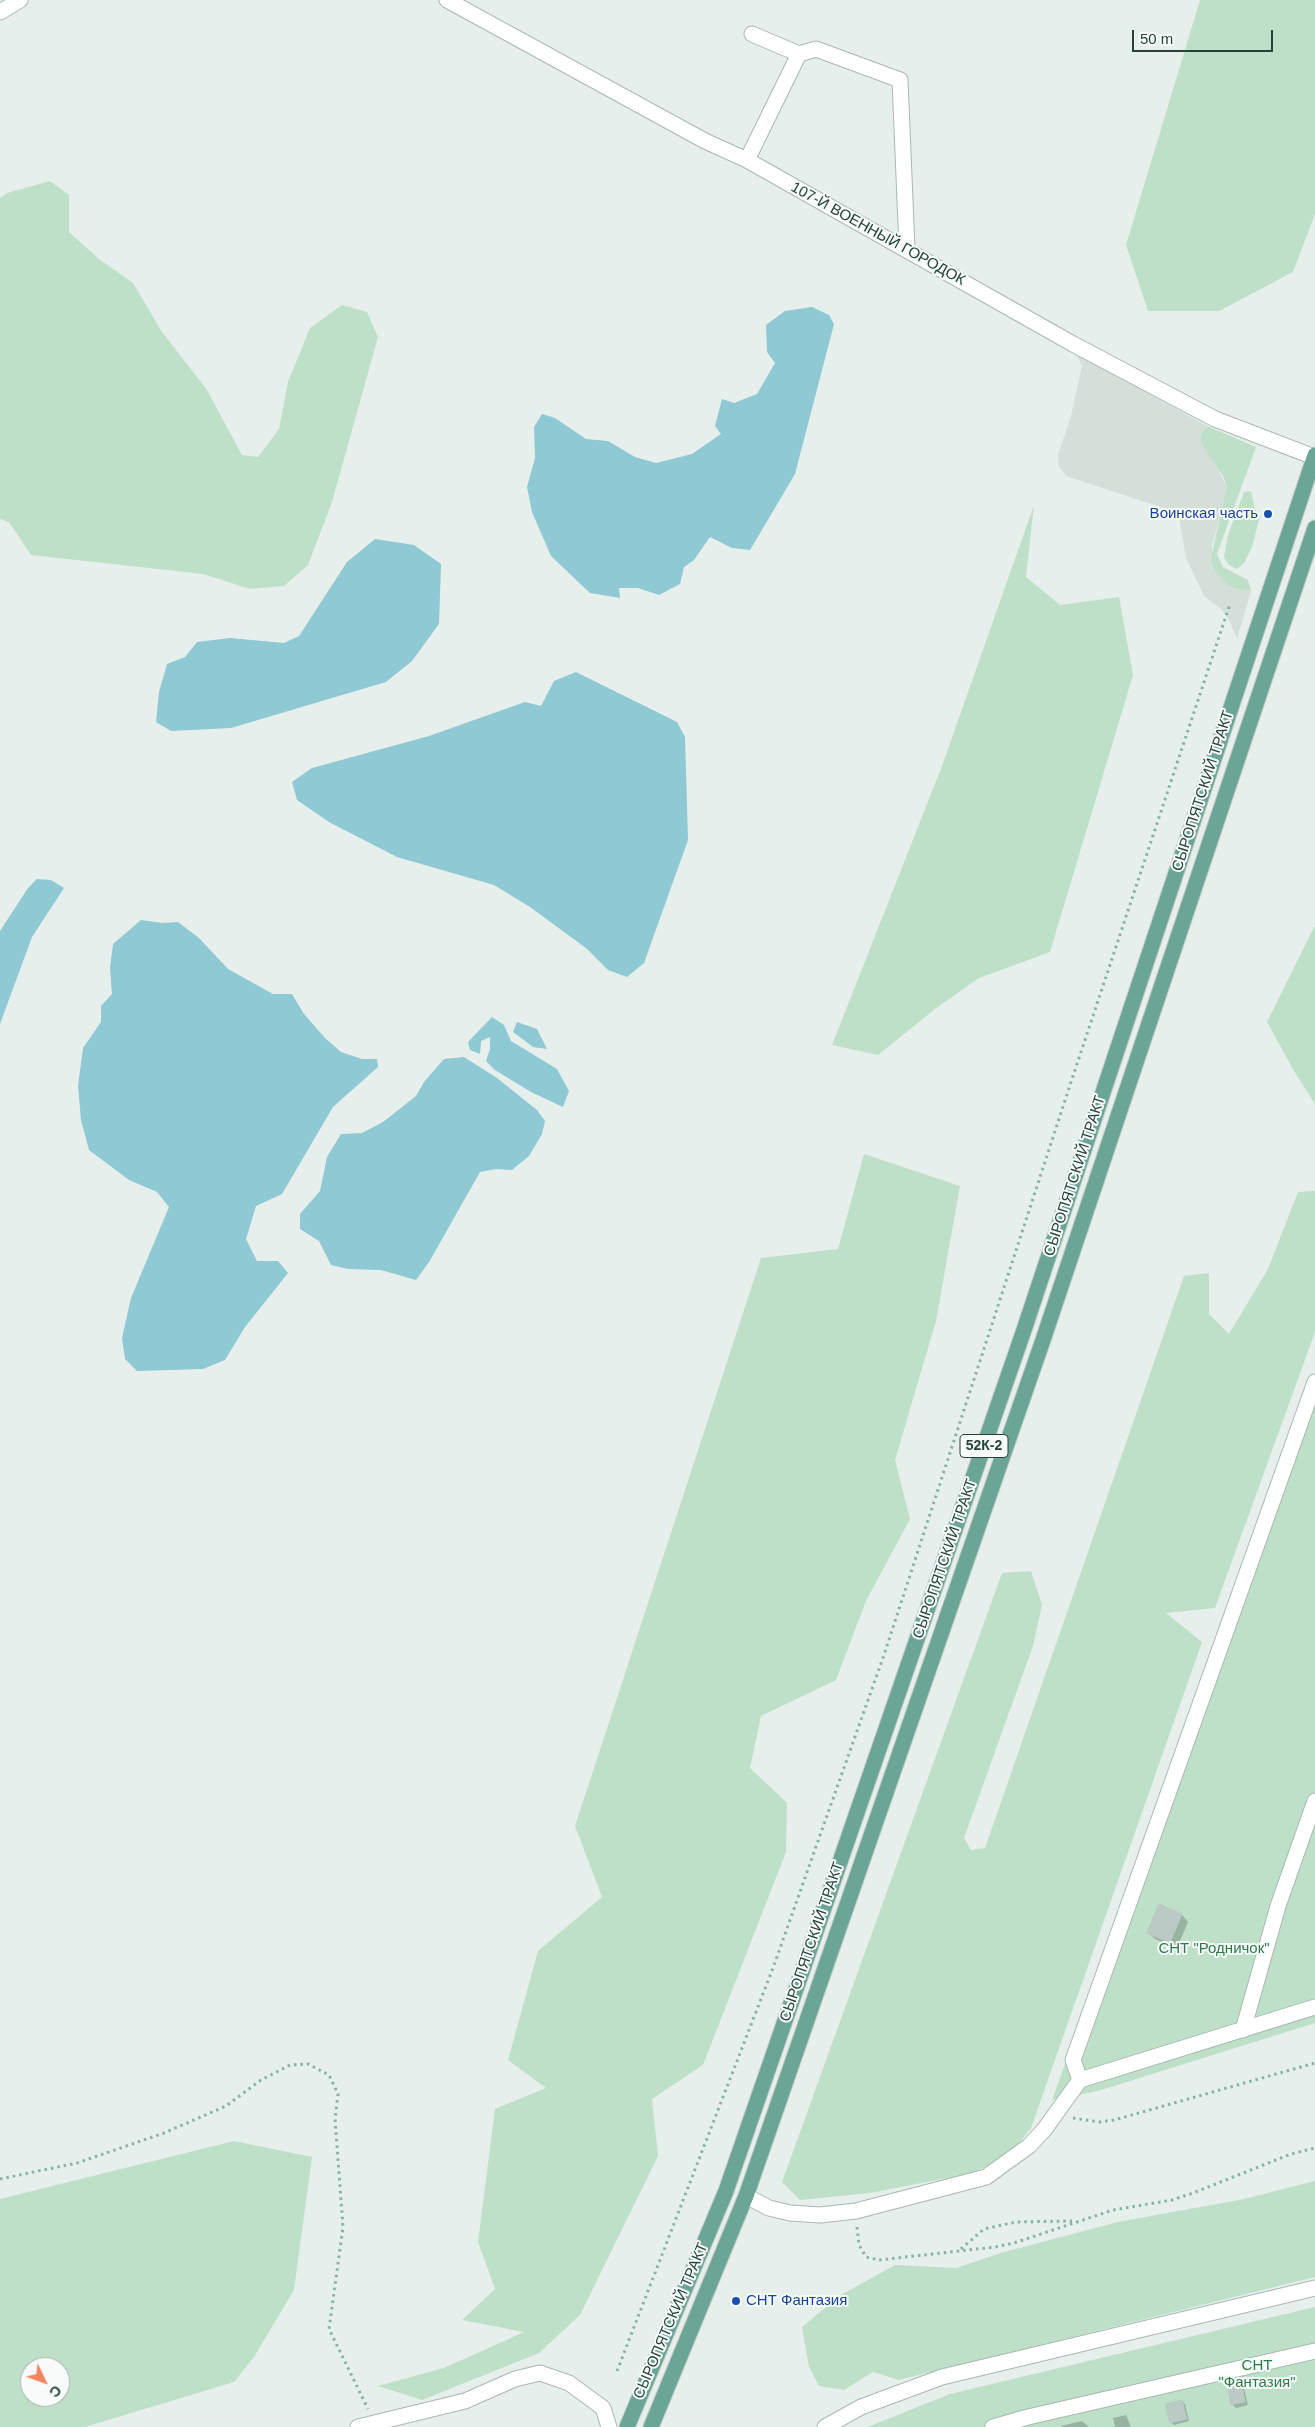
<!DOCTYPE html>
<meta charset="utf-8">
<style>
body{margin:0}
#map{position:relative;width:1315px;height:2427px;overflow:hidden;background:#e6efeb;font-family:Arial,sans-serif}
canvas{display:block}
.north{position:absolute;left:20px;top:2357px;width:50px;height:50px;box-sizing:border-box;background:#f7fbf9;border:1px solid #a3b1ad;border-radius:50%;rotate:132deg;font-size:14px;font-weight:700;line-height:20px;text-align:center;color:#24423a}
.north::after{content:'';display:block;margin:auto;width:18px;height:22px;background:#f4845f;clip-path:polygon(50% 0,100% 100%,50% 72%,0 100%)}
.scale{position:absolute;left:1132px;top:30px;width:141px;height:22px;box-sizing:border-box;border:2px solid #24423a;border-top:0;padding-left:6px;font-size:15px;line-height:18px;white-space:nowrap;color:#24423a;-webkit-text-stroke:4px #f7fbf9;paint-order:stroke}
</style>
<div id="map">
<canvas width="1315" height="2427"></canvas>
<div class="north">С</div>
<div class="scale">50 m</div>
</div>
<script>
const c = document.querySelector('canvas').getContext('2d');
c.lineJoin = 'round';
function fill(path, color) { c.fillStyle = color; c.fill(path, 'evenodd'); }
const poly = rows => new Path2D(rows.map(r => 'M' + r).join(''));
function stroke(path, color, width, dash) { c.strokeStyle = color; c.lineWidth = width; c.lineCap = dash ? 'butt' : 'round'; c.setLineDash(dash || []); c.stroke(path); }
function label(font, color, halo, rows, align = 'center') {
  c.font = font + ' Arial,sans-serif'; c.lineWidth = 4; c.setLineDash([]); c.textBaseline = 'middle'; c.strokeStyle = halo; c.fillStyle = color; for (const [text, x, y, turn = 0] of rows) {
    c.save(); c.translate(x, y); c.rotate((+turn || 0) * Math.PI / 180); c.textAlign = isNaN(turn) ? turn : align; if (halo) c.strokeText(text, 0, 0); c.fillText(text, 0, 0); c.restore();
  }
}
const built = poly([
 [1075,352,1207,426,1201,435,1227,487,1226,498,1212,544,1214,570,1235,589,1251,591,1237,639,1229,620,1221,609,1204,596,1186,558,1179,517,1166,509,1066,476,1059,467,1058,455,1071,416,1082,366]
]);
const green = poly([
 [1200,0,1315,0,1315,214,1293,272,1219,311,1148,311,1126,245],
 [50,181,69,195,69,232,99,259,133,283,162,332,207,390,242,455,258,457,279,429,288,382,310,328,342,305,367,312,378,337,332,502,308,565,284,586,250,589,203,574,31,555,9,522,0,519,0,198,7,193],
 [1207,426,1256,447,1217,554,1223,567,1248,580,1251,591,1235,589,1226,583,1214,570,1211,558,1227,487,1223,476,1201,443,1201,435],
 [1251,491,1255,509,1260,516,1252,547,1244,563,1237,569,1229,565,1224,557,1228,535,1244,492],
 [1034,505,1026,577,1060,605,1119,597,1133,675,1050,952,979,978,935,1009,878,1055,832,1045,942,766],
 [1314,927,1315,927,1315,1104,1294,1071,1267,1022],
 [864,1154,960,1186,936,1321,895,1460,910,1519,866,1601,836,1680,761,1716,750,1768,787,1803,786,1852,703,2065,652,2099,658,2156,580,2315,539,2353,422,2400,378,2386,444,2368,524,2332,462,2320,495,2289,478,2242,495,2109,546,2088,508,2060,538,1951,602,1897,575,1826,761,1258,838,1249],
 [1315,1191,1315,1332,1215,1608,1166,1613,1202,1642,1031,2128,1011,2153,973,2173,870,2193,800,2200,782,2182,1002,1573,1031,1571,1042,1605,1033,1646,964,1838,971,1850,985,1848,1184,1276,1209,1273,1209,1314,1229,1334,1268,1269,1298,1192],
 [1315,1373,1315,2023,1098,2091,1052,2100],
 [234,2141,312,2157,294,2290,254,2357,234,2382,85,2427,0,2427,0,2199],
 [30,2367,60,2367,60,2397,30,2397],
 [1315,2181,1315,2277,899,2380,873,2372,844,2390,819,2386,809,2367,802,2327,839,2296,895,2265,956,2268,1004,2252,1118,2222,1244,2199],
 [1315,2307,1315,2427,868,2427,950,2394]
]);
const water = poly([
 [812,307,829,315,834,324,795,474,750,550,732,548,710,537,694,560,684,567,680,584,659,595,638,588,619,588,620,598,590,593,551,556,532,512,527,487,535,458,534,427,542,414,555,418,586,439,608,441,635,457,656,463,692,454,721,434,715,426,722,399,734,403,757,394,775,363,767,352,766,325,785,311],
 [375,539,414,545,441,564,439,624,412,661,386,682,231,728,171,731,156,722,159,692,167,664,185,657,197,642,230,638,284,643,299,636,347,562],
 [576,672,677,722,685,737,688,840,644,963,627,977,608,970,586,948,530,907,494,885,397,857,329,822,297,800,292,782,312,768,429,736,525,702,541,706,554,681],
 [37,879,51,880,64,888,32,937,0,1024,0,931,28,888],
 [141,920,162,923,178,922,199,938,228,969,273,994,292,994,304,1014,325,1038,341,1052,362,1059,377,1059,378,1067,333,1107,282,1194,256,1206,246,1239,257,1261,278,1261,288,1273,245,1327,225,1360,203,1369,137,1371,125,1359,122,1338,131,1298,169,1207,157,1192,129,1180,89,1150,81,1120,78,1086,83,1048,101,1022,101,1006,112,994,110,968,113,944],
 [492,1017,504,1025,511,1041,557,1069,569,1091,563,1107,531,1092,495,1070,486,1061,490,1049,490,1037,481,1041,480,1054,470,1050,468,1042],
 [517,1022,537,1029,547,1049,533,1047,513,1032],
 [464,1057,497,1078,537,1110,545,1121,542,1134,529,1156,512,1170,496,1169,480,1172,429,1262,416,1280,381,1270,348,1269,331,1265,319,1241,300,1229,300,1214,320,1191,327,1157,341,1134,362,1133,383,1122,416,1096,424,1082,444,1059]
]);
const shadow = poly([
 [1182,1915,1188,1922,1177,1948,1155,1939,1149,1933],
 [1240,2382,1243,2385,1248,2405,1236,2408,1233,2405],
 [1182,2401,1185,2404,1189,2421,1174,2425,1171,2422],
 [1126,2415,1131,2427,1115,2427,1113,2418],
 [1082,2421,1089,2427,1062,2427,1061,2426]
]);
const building = poly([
 [1159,1904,1182,1914,1170,1943,1147,1933,1159,1904],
 [1241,2381,1245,2402,1231,2405,1227,2384,1241,2381],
 [1182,2400,1187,2419,1170,2423,1165,2404,1182,2400]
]);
const path = poly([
 [1073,2118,1099,2122,1114,2120,1315,2063],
 [0,2179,77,2163,164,2133,226,2106,261,2080,290,2065,308,2064,329,2075,338,2094,335,2119,343,2227,329,2329,368,2409],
 [857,2227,859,2245,866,2257,879,2260,995,2247,1014,2243,1113,2210,1172,2200,1193,2193,1291,2154,1315,2148],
 [961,2249,984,2229,1016,2222,1072,2221],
 [617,2371,773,1968,884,1655,1072,1079,1230,604]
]);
const minor = poly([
 [447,0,705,141,747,160,1073,344,1215,419,1314,457],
 [0,12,20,0],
 [752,34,799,54,816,49,900,80,907,249],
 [747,160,799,54],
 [1243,2030,1278,1906,1315,1801],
 [1080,2080,1073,2060,1315,1382],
 [746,2196,769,2208,790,2213,820,2215,856,2211,986,2177,1029,2146,1044,2130,1080,2080,1315,2007],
 [358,2427,465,2401,515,2379,540,2373,569,2383,603,2408,609,2427],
 [825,2427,861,2407,942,2377,1315,2288],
 [993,2427,1028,2417,1315,2351]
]);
const major = poly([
 [627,2427,726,2191,788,2012,1024,1330,1315,455],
 [651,2427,746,2196,1043,1340,1315,528]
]);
const markers = [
 [1268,514,5,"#1a4fb4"],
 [736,2301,5,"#1a4fb4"]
];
const shields = [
 [984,1446,48]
];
const shieldNames = [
 ["52К-2",984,1446]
];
const streetNames = [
 ["107-Й ВОЕННЫЙ ГОРОДОК",878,234,29],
 ["СЫРОПЯТСКИЙ ТРАКТ",1203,791,-72],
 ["СЫРОПЯТСКИЙ ТРАКТ",1075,1176,-72],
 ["СЫРОПЯТСКИЙ ТРАКТ",945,1559,-71],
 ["СЫРОПЯТСКИЙ ТРАКТ",812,1942,-71],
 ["СЫРОПЯТСКИЙ ТРАКТ",671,2321,-67]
];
const transitNames = [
 ["Воинская часть",1258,514],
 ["СНТ Фантазия",746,2301,"left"]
];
const parkNames = [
 ["СНТ \"Родничок\"",1214,1949],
 ["СНТ",1257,2366],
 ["\"Фантазия\"",1257,2383]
];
fill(built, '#d4dfda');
fill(green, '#bfe0c8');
fill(water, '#8ec9d4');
fill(shadow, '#0003');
fill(building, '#bbcac4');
stroke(building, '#b8c9c2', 1);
stroke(minor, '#a8b8b2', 17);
stroke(major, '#c2cac8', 17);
stroke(path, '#86b3a5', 3, [2.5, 4]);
stroke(minor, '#fff', 15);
stroke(major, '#6aa596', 15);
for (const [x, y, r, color] of markers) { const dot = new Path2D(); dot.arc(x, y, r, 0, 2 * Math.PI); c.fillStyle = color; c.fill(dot); stroke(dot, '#f7fbf9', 2); }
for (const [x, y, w] of shields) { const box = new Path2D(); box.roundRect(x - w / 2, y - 11.5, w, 23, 4); c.fillStyle = '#f7fbf9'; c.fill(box); stroke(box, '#24423a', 1); }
label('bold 14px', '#24423a', null, shieldNames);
label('15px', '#24423a', '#f7fbf9', streetNames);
label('15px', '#164399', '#f7fbf9', transitNames, 'right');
label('15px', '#2d7a4b', '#f7fbf9', parkNames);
</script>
